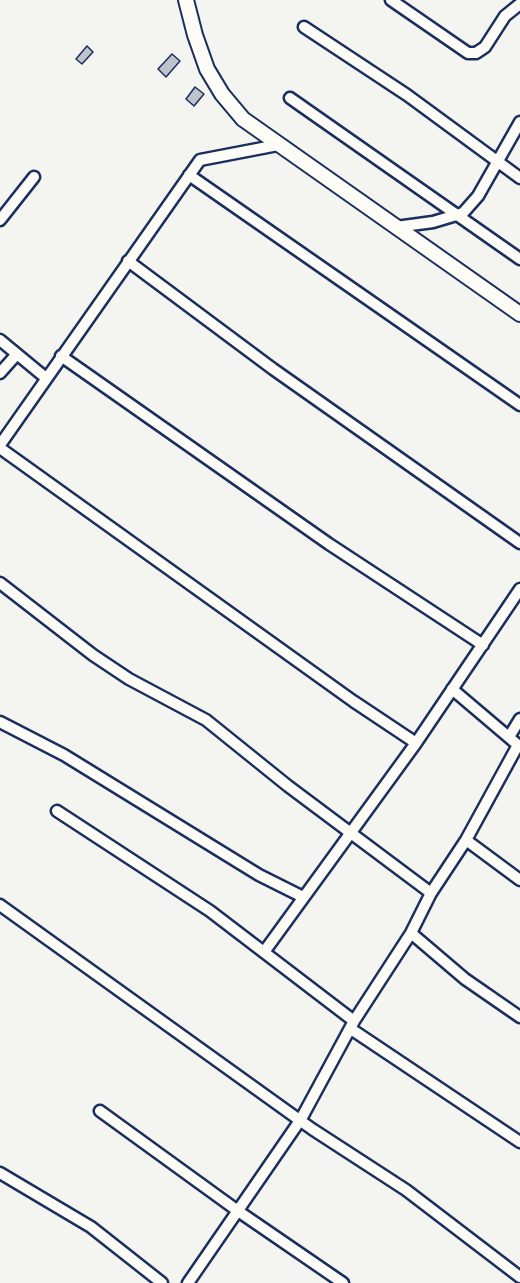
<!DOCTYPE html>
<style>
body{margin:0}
canvas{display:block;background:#f4f4f1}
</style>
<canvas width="520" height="1283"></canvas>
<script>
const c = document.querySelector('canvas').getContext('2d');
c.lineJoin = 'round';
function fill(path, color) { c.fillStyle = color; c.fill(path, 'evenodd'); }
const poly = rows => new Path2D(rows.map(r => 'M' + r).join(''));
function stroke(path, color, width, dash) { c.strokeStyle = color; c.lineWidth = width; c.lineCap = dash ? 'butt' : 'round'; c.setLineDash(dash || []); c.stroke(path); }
const building = poly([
 [87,46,93,52,82,64,76,59,87,46],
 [172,54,180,61,166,77,158,69,172,54],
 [195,87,204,94,194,106,186,99,195,87]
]);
const minor = poly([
 [391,0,468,53,476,53,485,47,505,16,520,4],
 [304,27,407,95,520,178],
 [290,98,520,259],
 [189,175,520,405],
 [0,220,34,177],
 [396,227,433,222,463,213,478,196,520,122],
 [128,261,273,369,520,543],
 [0,340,46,378],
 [61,356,329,544,483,645],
 [0,373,17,354],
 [0,445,200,160,278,145],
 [0,448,353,701,416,743],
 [0,583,93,655,129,679,206,720,288,786,431,893],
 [452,689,518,745],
 [0,722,64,755,259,875,303,897],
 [509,737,520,719],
 [57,811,210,911,354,1021],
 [466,840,520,880],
 [0,905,312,1129,406,1190,520,1277],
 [411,933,465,979,520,1017],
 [264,952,416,743,520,589],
 [351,1029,520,1142],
 [100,1111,238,1211,343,1283],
 [0,1173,91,1227,162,1283],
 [188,1283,301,1119,354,1021,411,933,431,893,466,840,518,745,520,747]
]);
const tertiary = poly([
 [186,0,195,35,207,69,222,94,243,119,520,314]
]);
fill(building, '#bfc3cc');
stroke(building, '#1b2f5e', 1.5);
stroke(minor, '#1b2f5e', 15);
stroke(tertiary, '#1b2f5e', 18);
stroke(minor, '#fdfcf7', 10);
stroke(tertiary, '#fdfcf7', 14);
</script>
